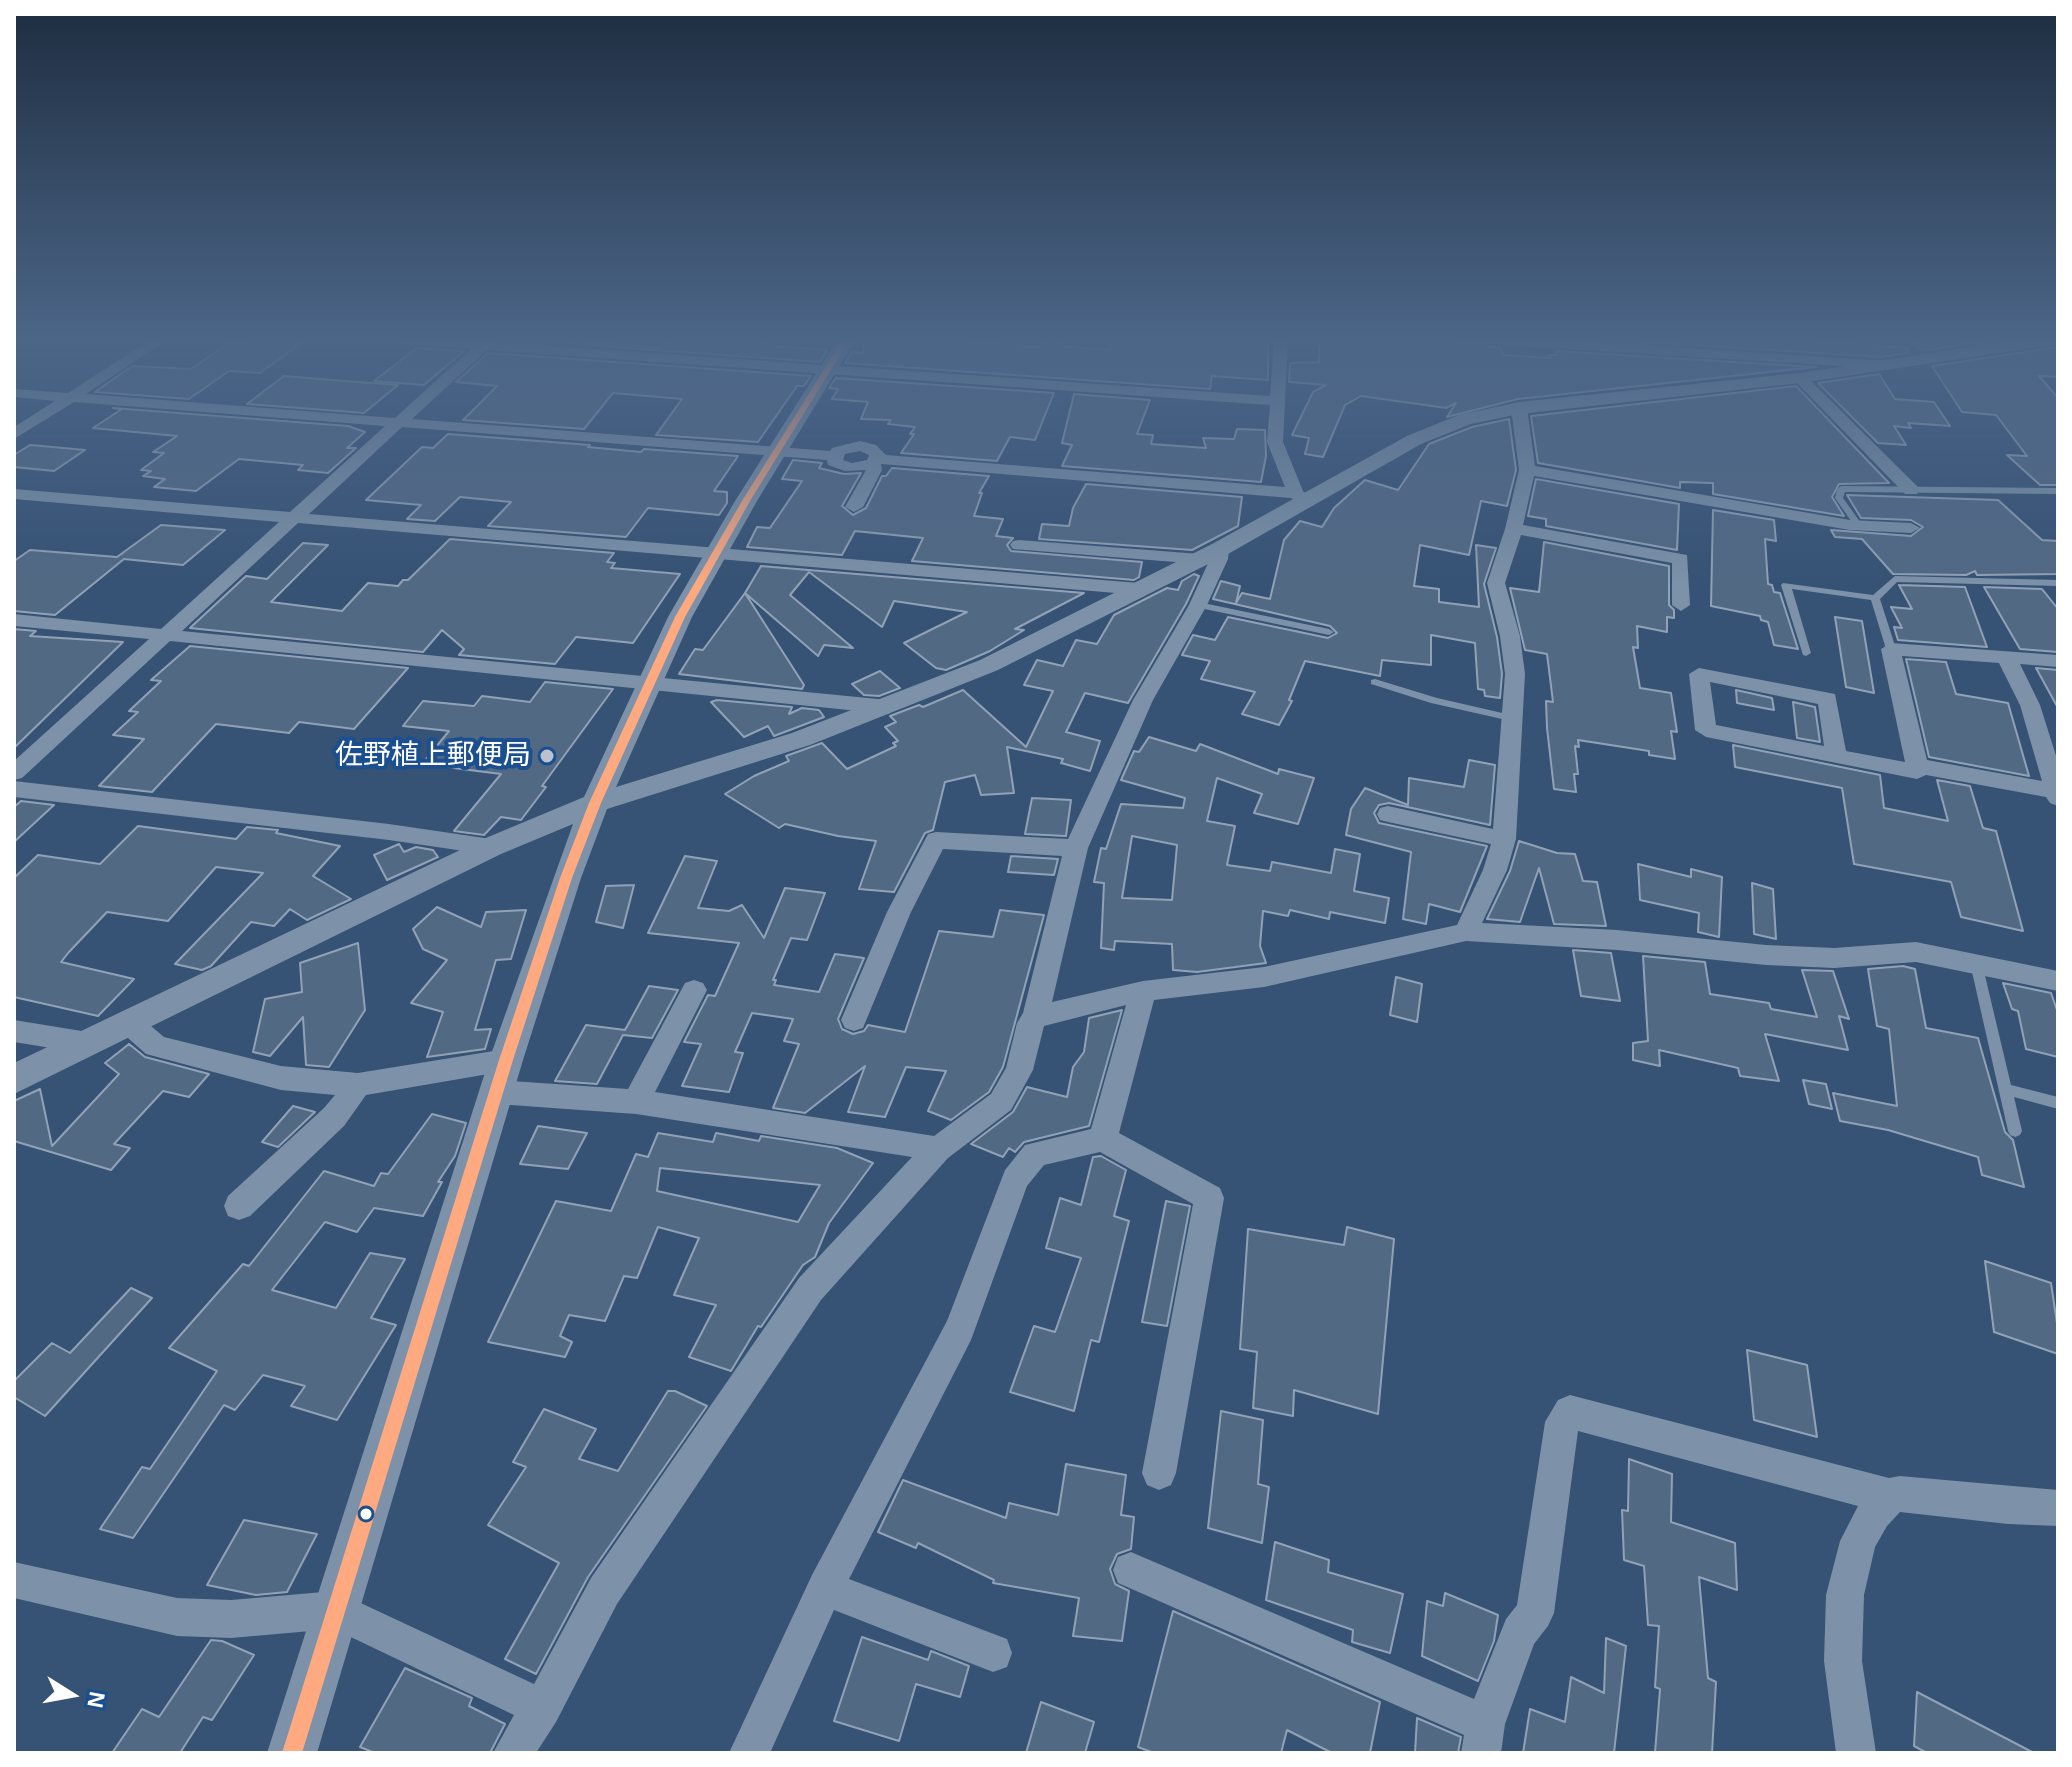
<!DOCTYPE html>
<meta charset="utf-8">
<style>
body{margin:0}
#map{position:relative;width:2072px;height:1767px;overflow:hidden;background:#365274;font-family:Arial,sans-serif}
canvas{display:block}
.frame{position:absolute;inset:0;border:16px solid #fff;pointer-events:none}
.north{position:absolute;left:32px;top:1655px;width:80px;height:80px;-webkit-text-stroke:6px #1b4f8f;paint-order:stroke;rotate:101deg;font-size:22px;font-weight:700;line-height:32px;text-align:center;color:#fff}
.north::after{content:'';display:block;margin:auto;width:28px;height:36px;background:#fff;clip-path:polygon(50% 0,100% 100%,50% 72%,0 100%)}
</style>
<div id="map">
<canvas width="2072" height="1767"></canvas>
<div class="frame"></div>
<div class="north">N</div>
</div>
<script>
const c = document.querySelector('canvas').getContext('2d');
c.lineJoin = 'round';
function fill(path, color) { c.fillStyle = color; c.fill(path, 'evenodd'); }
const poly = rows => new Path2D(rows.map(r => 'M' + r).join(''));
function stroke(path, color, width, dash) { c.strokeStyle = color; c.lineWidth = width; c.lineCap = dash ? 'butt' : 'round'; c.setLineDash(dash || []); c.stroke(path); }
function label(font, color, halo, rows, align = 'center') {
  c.font = font + ' Arial,"Noto Sans JP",sans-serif'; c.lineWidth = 8; c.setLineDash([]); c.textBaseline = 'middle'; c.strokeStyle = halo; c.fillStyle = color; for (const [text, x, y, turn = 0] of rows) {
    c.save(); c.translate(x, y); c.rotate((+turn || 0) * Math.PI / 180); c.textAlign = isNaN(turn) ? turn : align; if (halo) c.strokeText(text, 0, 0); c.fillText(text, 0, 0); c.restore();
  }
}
const building = poly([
 [251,339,307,339,260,373,229,371,189,399,95,392,132,366,191,369,229,343,245,344,251,339],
 [769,339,765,345,827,350,820,362,570,344,575,340,661,348,669,340,769,339],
 [864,339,974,339,973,342,1034,347,1040,346,1042,339,1065,339,1062,346,1110,350,1111,339,1268,339,1268,380,1212,376,1210,389,845,363,852,352,863,353,864,339],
 [1319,339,1441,339,1501,348,1503,355,1551,358,1549,355,1557,355,1556,351,1816,367,1518,399,1447,417,1456,403,1446,408,1361,396,1345,405,1323,457,1305,454,1309,438,1292,435,1313,392,1326,385,1289,382,1290,363,1319,362,1319,339],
 [1641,339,1787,339,1908,348,1908,353,1881,357,1642,342,1641,339],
 [1906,339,2000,339,1923,351,1906,339],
 [2058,347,2058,377,2039,376,2058,398,2058,485,2040,485,2007,455,2027,456,1996,415,1962,412,1932,366,2058,347],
 [417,348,464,351,424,385,374,381,417,348],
 [488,353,811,376,804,386,797,386,758,442,656,435,682,399,613,393,584,429,463,420,497,386,456,382,488,353],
 [1879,374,1895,399,1934,402,1950,426,1908,423,1911,428,1894,426,1906,445,1878,443,1818,383,1879,374],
 [284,376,345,381,398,385,364,413,247,404,284,376],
 [836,378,1054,393,1035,440,1010,437,997,461,901,453,914,434,910,434,915,427,888,424,891,420,861,419,868,402,832,399,838,389,829,388,836,378],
 [1796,386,1889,483,1839,484,1832,497,1844,516,1713,494,1713,483,1680,482,1680,488,1538,463,1531,416,1796,386],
 [1074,394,1150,400,1137,434,1153,435,1151,444,1206,448,1203,438,1234,439,1237,429,1265,430,1266,456,1261,482,1062,466,1072,445,1062,443,1074,394],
 [113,408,348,426,365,432,347,448,356,448,328,473,298,470,303,465,239,459,196,491,154,487,165,479,143,476,151,471,141,470,164,453,153,452,177,436,93,428,122,409,113,408],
 [1509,419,1516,470,1507,506,1481,501,1469,555,1420,545,1414,586,1439,589,1439,602,1479,607,1476,545,1496,548,1484,584,1497,637,1502,674,1500,698,1485,696,1484,690,1478,689,1475,643,1431,635,1431,665,1382,660,1380,676,1305,661,1289,700,1292,701,1279,725,1242,714,1255,692,1201,679,1210,661,1182,655,1193,635,1215,640,1228,617,1328,638,1337,633,1330,626,1213,599,1221,581,1240,586,1236,603,1242,593,1270,599,1284,540,1300,521,1322,527,1334,508,1365,480,1398,490,1429,444,1472,427,1509,419],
 [448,434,590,445,588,447,641,452,644,449,738,456,714,491,727,492,727,503,719,515,648,508,626,537,488,526,511,502,460,497,435,521,407,519,421,505,366,500,422,447,433,448,448,434],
 [30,445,42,446,85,450,54,471,14,467,14,455,30,445],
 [793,460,822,463,819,468,844,474,861,473,842,506,853,515,866,508,882,476,886,476,892,468,989,476,979,493,982,493,974,516,1003,519,996,536,1013,538,1007,545,1011,551,1142,562,1139,577,1134,580,912,561,923,538,855,531,842,555,747,547,757,527,770,528,802,481,782,479,793,460],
 [1536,479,1679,504,1677,550,1546,526,1546,519,1528,516,1536,479],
 [1086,484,1242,497,1238,526,1192,550,1039,539,1042,524,1069,526,1073,508,1086,484],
 [1847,495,1998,500,2042,540,2058,541,2058,574,1977,575,1975,571,1966,575,1893,574,1862,539,1835,537,1831,530,1911,536,1923,527,1911,520,1861,518,1847,495],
 [1713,510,1774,520,1776,541,1765,539,1768,584,1772,585,1774,592,1780,593,1798,649,1774,645,1768,622,1761,620,1760,616,1711,606,1713,510],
 [161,525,225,530,183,565,124,559,55,615,14,611,14,561,30,550,117,557,161,525],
 [450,539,614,553,607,562,615,563,611,568,680,574,633,643,576,637,555,664,459,655,464,649,442,630,423,652,190,628,246,576,267,579,303,543,328,545,271,602,342,611,368,583,398,586,403,580,408,580,450,539],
 [1544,542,1669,566,1669,605,1674,610,1674,618,1667,617,1667,632,1637,626,1638,648,1633,647,1640,688,1671,693,1677,732,1671,731,1675,759,1649,755,1649,751,1578,740,1579,747,1575,746,1578,774,1574,774,1576,792,1554,789,1547,728,1546,701,1553,702,1547,654,1525,650,1510,588,1539,592,1544,542],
 [761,566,1084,593,1015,629,1024,630,990,651,946,670,936,668,904,643,967,612,894,601,882,627,809,572,790,595,853,648,824,645,818,656,745,593,761,566],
 [1194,574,1199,576,1186,604,1128,703,1085,693,1066,732,1100,741,1090,771,1061,763,1063,759,1007,747,1014,793,981,795,975,775,945,782,933,830,925,833,894,892,859,889,876,841,838,836,785,824,779,828,725,794,754,776,789,761,786,756,822,743,847,769,896,746,893,743,898,741,885,727,896,722,890,716,919,705,923,707,963,690,1026,747,1053,691,1024,685,1037,660,1063,666,1076,640,1097,644,1114,615,1167,588,1178,590,1182,581,1194,574],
 [1899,585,1965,587,1987,647,1898,640,1894,627,1902,628,1891,607,1912,609,1899,585],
 [1984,587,2042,589,2058,609,2058,652,2020,649,1984,587],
 [745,593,804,685,802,689,679,674,695,649,703,650,745,593],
 [1835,617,1862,621,1874,693,1846,687,1835,617],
 [14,629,36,631,30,636,123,642,14,748,14,629],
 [190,646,408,668,354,729,299,722,289,733,216,724,152,792,99,786,144,739,113,735,138,712,129,711,161,681,151,680,190,646],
 [1906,659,1946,662,1956,694,2008,703,2029,776,1929,757,1906,659],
 [2036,668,2058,670,2058,708,2036,668],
 [880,671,900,688,879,696,864,695,852,684,880,671],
 [545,682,613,689,542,786,546,787,521,820,501,817,484,835,454,831,501,774,422,764,449,731,403,726,423,701,474,706,482,696,530,702,545,682],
 [1736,690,1772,698,1774,710,1737,703,1736,690],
 [717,700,792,707,789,714,802,708,819,710,824,717,774,736,768,726,744,737,711,702,717,700],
 [1793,702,1815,707,1820,742,1797,738,1793,702],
 [1149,737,1196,751,1200,744,1278,774,1279,769,1314,778,1298,824,1254,813,1262,794,1217,778,1207,821,1235,826,1227,865,1270,871,1272,862,1331,873,1335,849,1360,854,1354,891,1389,898,1385,923,1330,912,1329,919,1290,910,1288,916,1263,911,1260,946,1266,963,1197,972,1173,970,1172,944,1115,941,1114,950,1101,948,1104,883,1094,882,1101,848,1106,849,1121,804,1183,808,1185,798,1121,780,1134,751,1139,752,1149,737],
 [1132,836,1177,845,1172,900,1122,898,1132,836],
 [1733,745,1880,775,1884,808,1948,821,1937,780,1970,786,1983,828,1996,831,2023,931,1961,917,1951,882,1854,864,1842,788,1735,767,1733,745],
 [1469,760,1495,765,1490,825,1389,803,1379,805,1374,813,1379,823,1487,846,1460,912,1429,904,1426,924,1403,919,1411,852,1346,835,1351,809,1365,788,1408,805,1409,778,1464,787,1469,760],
 [1032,798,1071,800,1066,836,1025,834,1032,798],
 [21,801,54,805,14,842,14,807,21,801],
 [138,826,236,839,247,827,278,830,276,833,340,846,313,876,351,899,307,920,290,909,274,926,251,922,211,966,202,970,175,964,263,873,216,867,168,921,107,912,69,952,61,962,134,979,98,1016,14,997,14,878,38,855,100,864,138,826],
 [1519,841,1557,853,1575,854,1583,881,1597,882,1606,926,1554,924,1539,868,1520,922,1487,919,1510,871,1519,841],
 [399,844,404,852,416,847,433,850,438,857,387,880,374,855,399,844],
 [685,856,717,861,698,908,729,911,742,905,764,938,785,888,825,893,807,940,791,938,773,980,776,980,774,985,819,992,835,954,864,958,838,1019,842,1029,853,1034,864,1031,868,1025,905,1032,939,931,993,937,1000,910,1044,915,1003,1067,989,1092,951,1120,928,1111,946,1071,906,1067,885,1117,848,1112,865,1066,805,1113,773,1108,799,1044,784,1041,793,1019,752,1013,735,1052,743,1053,729,1092,682,1086,701,1044,684,1042,708,995,715,996,739,943,648,933,685,856],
 [1011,856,1058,859,1054,875,1008,872,1011,856],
 [1638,864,1691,877,1691,869,1722,877,1719,937,1698,932,1699,913,1640,900,1638,864],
 [1752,883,1773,889,1776,939,1754,934,1752,883],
 [634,885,623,928,596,922,606,886,634,885],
 [437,907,481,927,486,912,526,910,511,959,496,960,475,1030,491,1029,485,1049,427,1057,443,1012,411,1003,447,960,423,949,413,929,437,907],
 [358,943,365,1010,329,1067,306,1065,303,1017,270,1056,253,1052,265,999,302,992,300,963,358,943],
 [1573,950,1611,953,1620,1001,1581,996,1573,950],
 [1643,956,1705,962,1710,994,1769,1003,1771,1009,1817,1017,1802,970,1833,971,1849,1019,1839,1016,1848,1050,1765,1034,1779,1081,1740,1076,1738,1068,1659,1050,1660,1066,1633,1060,1633,1043,1648,1041,1643,956],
 [1903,966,1915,969,1926,1028,1978,1038,2005,1132,2013,1140,2024,1187,1982,1175,1978,1157,1888,1130,1840,1121,1833,1093,1897,1106,1889,1029,1877,1026,1868,969,1903,966],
 [1396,977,1422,984,1417,1022,1390,1015,1396,977],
 [2003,983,2051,993,2058,1013,2058,1057,2026,1049,2018,1011,2012,1009,2003,983],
 [649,986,678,990,652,1038,623,1035,597,1084,555,1081,586,1025,625,1030,649,986],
 [1122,1010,1089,1126,1024,1142,1015,1152,1009,1148,1003,1157,971,1144,1013,1112,1027,1087,1067,1097,1073,1067,1084,1052,1089,1018,1122,1010],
 [129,1044,145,1057,209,1074,189,1097,163,1091,114,1144,130,1148,111,1170,14,1141,14,1101,40,1089,52,1146,119,1074,105,1063,129,1044],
 [1803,1080,1826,1084,1832,1109,1809,1104,1803,1080],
 [293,1106,315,1112,278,1147,262,1142,293,1106],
 [432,1114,466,1123,455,1156,438,1182,442,1182,423,1216,374,1208,357,1232,325,1222,272,1290,336,1308,370,1253,405,1259,371,1318,396,1325,337,1420,291,1406,305,1386,263,1375,235,1410,224,1405,133,1538,100,1529,142,1467,150,1469,217,1371,169,1348,243,1264,249,1266,324,1171,374,1186,381,1173,388,1174,432,1114],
 [538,1126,587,1133,568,1169,520,1164,538,1126],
 [658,1133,713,1142,716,1133,759,1141,761,1136,837,1148,873,1163,829,1223,815,1257,803,1265,761,1327,758,1326,731,1371,689,1357,716,1305,674,1295,699,1238,658,1227,637,1278,624,1276,605,1321,569,1315,560,1336,572,1342,565,1357,488,1342,556,1201,611,1211,636,1154,648,1157,658,1133],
 [660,1168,820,1185,798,1222,657,1191,660,1168],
 [1101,1156,1126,1170,1114,1216,1129,1221,1099,1342,1091,1340,1074,1411,1010,1392,1034,1326,1055,1332,1081,1258,1046,1248,1060,1198,1081,1205,1093,1157,1101,1156],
 [1166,1201,1190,1206,1167,1326,1142,1322,1166,1201],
 [1347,1227,1394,1239,1378,1414,1294,1390,1293,1416,1253,1408,1257,1352,1240,1349,1248,1229,1344,1245,1347,1227],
 [1985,1261,2051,1283,2058,1330,2058,1354,1994,1332,1985,1261],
 [131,1288,152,1298,45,1416,14,1397,14,1381,52,1343,70,1353,131,1288],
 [1747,1350,1807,1365,1817,1437,1754,1420,1747,1350],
 [668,1391,675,1391,707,1406,588,1577,536,1674,505,1659,559,1563,488,1525,526,1467,513,1462,544,1409,596,1429,579,1459,618,1471,668,1391],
 [1221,1411,1263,1420,1258,1484,1269,1487,1262,1543,1208,1528,1221,1411],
 [1629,1459,1672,1474,1671,1522,1735,1543,1737,1590,1699,1577,1708,1678,1716,1682,1712,1753,1655,1753,1660,1689,1655,1687,1659,1626,1648,1625,1644,1566,1624,1560,1622,1510,1628,1511,1629,1459],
 [1066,1464,1126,1475,1121,1515,1134,1517,1131,1549,1117,1554,1110,1569,1115,1584,1129,1591,1122,1641,1073,1636,1079,1598,993,1583,994,1580,918,1543,916,1548,878,1532,903,1480,1006,1518,1009,1503,1058,1515,1066,1464],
 [244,1520,317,1534,287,1592,256,1595,207,1585,244,1520],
 [1275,1542,1329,1560,1328,1572,1403,1594,1390,1653,1352,1642,1353,1630,1266,1600,1275,1542],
 [1445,1593,1498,1615,1494,1641,1478,1681,1422,1656,1427,1601,1443,1606,1445,1593],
 [1173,1611,1380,1702,1370,1753,1332,1753,1287,1730,1281,1753,1154,1753,1138,1747,1173,1611],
 [862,1637,928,1660,931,1651,969,1666,960,1697,916,1684,899,1741,834,1721,862,1637],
 [1606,1638,1626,1646,1614,1753,1523,1753,1530,1709,1565,1722,1571,1677,1604,1693,1606,1638],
 [211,1640,222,1641,254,1655,212,1720,203,1717,180,1753,112,1753,142,1709,159,1717,211,1640],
 [405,1668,472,1698,469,1706,505,1724,490,1753,375,1753,360,1747,405,1668],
 [1917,1692,2034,1753,1927,1753,1914,1746,1917,1692],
 [1041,1702,1094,1722,1085,1753,1026,1753,1041,1702],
 [1417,1718,1461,1737,1458,1753,1415,1753,1417,1718]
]);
const service = poly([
 [1841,486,2058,488,2058,494,1845,492,1843,498,1863,526,1859,529,1856,528,1835,498,1837,489,1841,486],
 [1895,576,2058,580,2058,586,1897,582,1880,599,1896,649,1891,652,1886,649,1871,600,1792,589,1811,653,1806,656,1803,655,1781,585,1783,583,1873,595,1895,576],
 [1198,602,1329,629,1334,632,1329,635,1195,607,1193,605,1198,602],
 [1375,679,1437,698,1511,715,1516,718,1511,721,1431,703,1371,684,1371,680,1375,679],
 [1976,958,1981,960,1982,963,2011,1085,2058,1097,2058,1109,2014,1097,2022,1131,2020,1135,2015,1137,2010,1135,2008,1131,1970,963,1971,960,1976,958]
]);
const minor = poly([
 [151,339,168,339,86,394,395,418,471,349,395,343,388,339,494,339,494,342,1270,396,1274,339,1288,339,1283,442,1303,491,1313,500,1305,505,1291,498,881,464,882,470,863,507,854,512,845,507,866,470,845,471,828,465,827,460,402,427,309,514,1139,583,1148,589,1139,595,298,523,182,631,888,700,898,707,888,714,170,641,22,778,14,780,14,761,149,639,14,626,14,614,161,629,279,522,14,499,14,489,290,512,385,426,74,402,14,439,14,427,55,401,14,397,14,389,68,393,151,339],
 [487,350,1270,405,1267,442,1285,487,886,455,876,445,860,441,832,448,830,451,412,419,487,350],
 [860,451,869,455,867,460,852,463,843,460,845,454,860,451],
 [1467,339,1545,339,1889,361,1896,365,1889,369,1474,343,1467,339],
 [1800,374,1805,375,1917,486,1919,490,1917,494,1905,494,1795,381,1793,378,1800,374],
 [1519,403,1527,408,1535,466,1850,520,1911,523,1920,528,1911,533,1850,530,1534,476,1523,525,1687,555,1690,605,1681,611,1672,605,1672,563,1521,535,1505,583,1520,636,1525,674,1516,839,1507,870,1482,923,1617,930,1766,945,1834,948,1916,942,2058,971,2058,991,1916,962,1834,968,1766,965,1617,950,1466,941,1264,987,1154,1000,1119,1133,1220,1188,1224,1198,1176,1473,1171,1485,1159,1490,1147,1485,1142,1473,1193,1204,1100,1152,1044,1165,1027,1186,971,1340,849,1579,1007,1639,1012,1653,1007,1667,993,1672,834,1610,770,1753,729,1753,812,1575,947,1321,1005,1170,1025,1145,1091,1129,1126,1005,1044,1026,1033,1070,1011,1110,948,1158,821,1300,617,1604,556,1722,536,1753,493,1753,514,1715,334,1629,231,1638,177,1636,14,1598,14,1562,177,1598,231,1600,335,1591,534,1684,591,1578,799,1278,912,1157,636,1114,497,1104,487,1100,483,1092,487,1084,497,1080,628,1089,685,983,694,980,703,983,707,990,655,1092,934,1136,991,1094,1006,1068,1017,1023,1023,1013,1062,856,943,849,911,912,863,1028,854,1031,845,1028,841,1020,887,912,928,834,936,832,1068,839,1133,700,1189,605,1210,559,1211,549,1220,544,1229,549,1228,559,1207,605,1153,700,1088,848,1052,1002,1143,981,1264,967,1457,925,1483,870,1491,844,1388,822,1380,820,1377,814,1380,808,1388,806,1493,829,1505,674,1500,636,1487,583,1505,529,1519,470,1511,408,1519,403],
 [1019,540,1200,554,1209,559,1200,564,1013,549,1010,545,1013,541,1019,540],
 [1891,643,2058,655,2058,667,2020,664,2040,705,2058,762,2058,806,2050,803,2046,797,1926,775,1917,779,1706,737,1695,730,1689,674,1699,668,1835,694,1846,751,1905,762,1881,649,1891,643],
 [1902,656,1999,663,2020,705,2042,781,1927,760,1902,656],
 [1710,682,1818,704,1824,746,1716,725,1710,682],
 [14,781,389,824,491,839,499,841,503,847,499,853,491,855,389,840,14,797,14,781],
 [129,1012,138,1015,164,1037,281,1066,358,1073,506,1049,516,1052,520,1060,516,1068,506,1071,366,1095,344,1126,250,1216,239,1220,228,1216,224,1206,228,1196,324,1108,335,1095,281,1090,146,1054,120,1031,116,1023,120,1015,129,1012],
 [14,1020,88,1032,98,1035,101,1043,98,1051,88,1054,14,1042,14,1020],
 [1570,1395,1889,1478,1900,1476,2058,1490,2058,1526,2008,1524,1900,1512,1887,1526,1875,1547,1864,1595,1862,1661,1876,1753,1836,1753,1824,1661,1826,1595,1840,1541,1858,1506,1578,1431,1554,1613,1548,1626,1534,1644,1505,1724,1501,1753,1461,1753,1464,1735,1118,1583,1113,1570,1118,1557,1131,1552,1474,1699,1506,1619,1517,1605,1545,1422,1558,1400,1570,1395]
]);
const tertiary = poly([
 [838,339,856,339,757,501,692,617,616,787,792,733,980,660,1212,544,1407,436,1459,415,1519,402,1800,373,2021,339,2058,339,2058,344,1800,383,1519,414,1471,424,1421,444,1228,554,998,670,810,745,607,809,581,878,523,1060,317,1753,267,1753,489,1060,573,824,501,854,14,1094,14,1063,481,840,584,797,668,617,735,501,838,339]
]);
const bus1 = poly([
 [843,339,850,339,750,501,685,617,601,803,572,878,513,1060,302,1753,282,1753,499,1060,560,878,589,803,675,617,742,501,843,339]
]);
const markers = [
 [547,756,8,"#b9c2ce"],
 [366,1514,7,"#fff"]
];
const poiNames = [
 ["佐野植上郵便局",531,756]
];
fill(building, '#526984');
stroke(building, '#92a2b6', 2);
fill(service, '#7d92a8');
fill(minor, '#7d92a8');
fill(tertiary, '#7d92a8');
fill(bus1, '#ffa980');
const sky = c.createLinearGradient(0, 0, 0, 587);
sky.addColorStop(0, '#1e2d40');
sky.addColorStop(0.58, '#4c6688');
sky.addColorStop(1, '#4c668800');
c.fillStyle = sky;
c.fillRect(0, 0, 2072, 587);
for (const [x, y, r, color] of markers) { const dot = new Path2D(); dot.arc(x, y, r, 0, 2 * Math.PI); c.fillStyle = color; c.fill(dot); stroke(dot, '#1b4f8f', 3); }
label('28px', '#fff', '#1b4f8f', poiNames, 'right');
</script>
